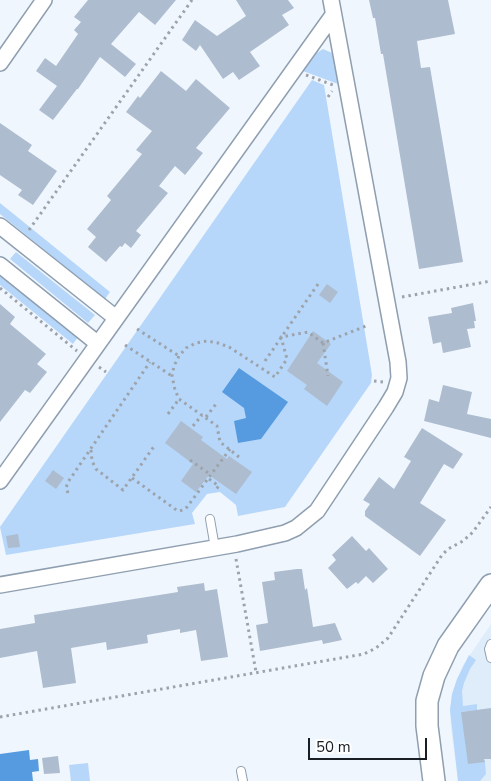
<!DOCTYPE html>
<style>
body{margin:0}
#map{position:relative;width:491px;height:781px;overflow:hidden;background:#f0f6fe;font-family:"Nunito Sans",sans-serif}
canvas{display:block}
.scale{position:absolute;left:308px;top:738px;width:119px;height:22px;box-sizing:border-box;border:2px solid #181e24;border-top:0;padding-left:6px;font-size:15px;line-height:18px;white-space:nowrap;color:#181e24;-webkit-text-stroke:4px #fff;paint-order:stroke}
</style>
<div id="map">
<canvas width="491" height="781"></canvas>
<div class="scale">50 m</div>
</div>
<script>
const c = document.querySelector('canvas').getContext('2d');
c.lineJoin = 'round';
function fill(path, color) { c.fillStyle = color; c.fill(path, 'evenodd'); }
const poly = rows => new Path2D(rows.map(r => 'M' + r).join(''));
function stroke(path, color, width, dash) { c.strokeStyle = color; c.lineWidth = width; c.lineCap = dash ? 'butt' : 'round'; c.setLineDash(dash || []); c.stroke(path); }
const built = poly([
 [491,624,491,781,458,781,451,728,450,710,452,694,463,665]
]);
const green = poly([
 [323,49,332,53,335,57,338,84,303,71,315,54],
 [312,80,324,85,372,375,371,383,285,507,238,516,236,505,220,492,207,494,192,513,195,524,6,555,0,527],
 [0,203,110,292,105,299,0,214],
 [16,252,95,315,88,323,10,259],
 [0,275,78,337,73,344,0,285],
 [469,655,476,660,470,669,464,683,462,691,463,706,477,704,477,710,461,712,485,762,486,774,480,781,458,781,450,710,452,694,457,679],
 [88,763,90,781,71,781,69,765]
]);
const water = poly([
 [239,368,288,402,261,439,238,443,234,421,246,418,244,408,222,392],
 [29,750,30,760,38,759,39,771,32,772,33,781,0,781,0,754]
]);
const building = poly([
 [88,0,176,0,155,25,139,12,111,44,136,64,125,77,100,57,78,89,77,89,53,120,39,110,57,86,36,71,45,58,56,66,78,34,74,30,81,22,74,17],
 [236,0,288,0,294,8,282,15,289,25,250,52,260,66,239,80,233,72,223,79,200,45,196,51,182,40,195,20,217,36,246,16],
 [369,0,448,0,455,34,417,41,421,68,430,67,463,262,419,269,383,54,381,54,375,18,373,18],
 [161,71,186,91,196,79,230,108,196,148,203,153,185,175,175,166,159,186,168,193,136,231,141,235,131,248,125,243,122,247,120,246,106,262,88,247,96,237,87,229,111,200,107,196,142,154,136,150,152,131,126,112,138,96,140,98],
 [0,123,32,145,28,151,57,171,33,205,18,195,22,190,0,175],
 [327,284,338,292,330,303,319,295],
 [473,303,476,321,474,321,475,328,467,329,471,347,443,353,441,342,433,344,428,317,452,313,451,308],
 [0,304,15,317,10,324,46,354,37,364,47,372,30,393,25,390,0,422],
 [313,331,331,344,317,363,343,382,327,406,304,389,307,385,287,371],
 [443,385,472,392,467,414,491,419,491,438,424,421,429,399,439,402],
 [181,421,203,437,201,440,227,459,229,456,252,472,236,494,209,475,196,492,181,481,193,464,165,443],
 [422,428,463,454,453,469,444,464,420,503,446,520,420,556,365,516,365,511,370,504,363,500,379,477,394,489,411,461,404,457],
 [53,470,64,478,56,489,45,481],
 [18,534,20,547,8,548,6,536],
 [352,536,366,551,369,548,388,569,373,583,366,576,358,584,356,582,347,589,328,568,336,560,332,555],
 [297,569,302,569,305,590,307,588,313,627,335,623,342,640,323,644,322,640,260,651,256,625,268,623,262,582,275,580,274,572],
 [204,583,205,591,217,589,228,657,201,661,196,630,180,633,180,629,147,635,148,643,107,650,106,642,71,648,76,683,43,688,37,651,0,658,0,629,35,623,34,615,178,592,177,587],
 [491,708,491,759,484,759,485,762,468,764,461,712],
 [58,756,60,773,44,774,42,758]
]);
const path = poly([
 [306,75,333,85],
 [328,97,332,91],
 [29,230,192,0],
 [0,288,77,351],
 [402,297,491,281],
 [137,329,179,356],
 [323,343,328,376],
 [125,345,172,376],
 [265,361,318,284],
 [99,367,106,372],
 [374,381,384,382],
 [168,414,179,399],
 [206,417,216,404],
 [193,426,202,415],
 [91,450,92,461,96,469,123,490,155,445],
 [239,457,220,442,217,426,179,399,175,390,172,376,174,366,179,356,186,348,196,343,207,341,218,343,229,347,275,377,287,359,281,337,308,332,323,343,366,326],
 [190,460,211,475],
 [132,478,175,509,179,511,183,510,187,507,230,449],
 [209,479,219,486,214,491],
 [68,493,66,488,68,482,150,362],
 [236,559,256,672],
 [0,717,364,654,376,648,388,638,442,555,448,549,463,541,473,532,491,507]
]);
const lane = poly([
 [210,519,215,548],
 [491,644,489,649,491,658],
 [241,771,243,781]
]);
const street = poly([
 [0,63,44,0],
 [0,226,116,318],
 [0,265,97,343],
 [0,481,333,15],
 [0,585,237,544,285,533,296,528,317,511,386,407,395,392,399,378,398,362,331,0]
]);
const secondary = poly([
 [434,781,427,726,427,701,434,676,448,646,491,585]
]);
fill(built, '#dfedfb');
fill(green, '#b6d7fa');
fill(water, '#569be0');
fill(building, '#adbdcf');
stroke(lane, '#8f9fb0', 10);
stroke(street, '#8f9fb0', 18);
stroke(secondary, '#8f9fb0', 24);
stroke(path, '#9da3ab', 3, [2.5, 4]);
stroke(lane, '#fff', 8);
stroke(street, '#fff', 15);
stroke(secondary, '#fff', 21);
</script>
